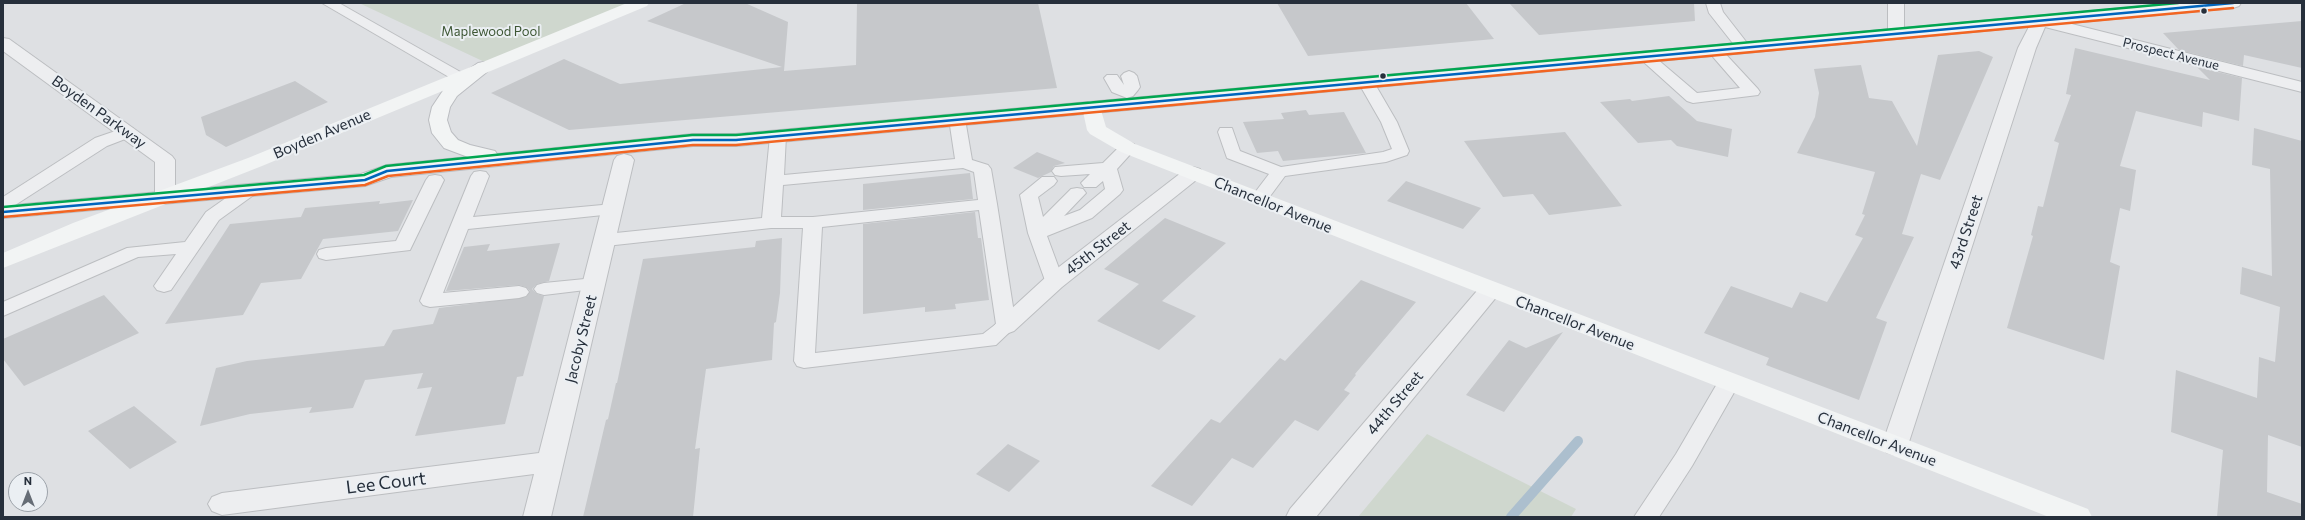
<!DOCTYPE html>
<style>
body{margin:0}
#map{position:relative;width:2305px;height:520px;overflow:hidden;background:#dee0e3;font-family:Commissioner,sans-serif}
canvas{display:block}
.frame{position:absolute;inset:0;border:4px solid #262f3b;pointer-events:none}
.north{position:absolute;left:8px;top:472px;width:40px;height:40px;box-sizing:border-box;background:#ebeff3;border:1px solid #9ca2a9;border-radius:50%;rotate:0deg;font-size:11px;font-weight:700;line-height:16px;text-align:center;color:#262f3b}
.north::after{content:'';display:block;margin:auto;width:14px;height:18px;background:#666d76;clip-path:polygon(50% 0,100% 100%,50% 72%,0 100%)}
</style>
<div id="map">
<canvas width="2305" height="520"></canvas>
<div class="frame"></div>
<div class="north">N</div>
</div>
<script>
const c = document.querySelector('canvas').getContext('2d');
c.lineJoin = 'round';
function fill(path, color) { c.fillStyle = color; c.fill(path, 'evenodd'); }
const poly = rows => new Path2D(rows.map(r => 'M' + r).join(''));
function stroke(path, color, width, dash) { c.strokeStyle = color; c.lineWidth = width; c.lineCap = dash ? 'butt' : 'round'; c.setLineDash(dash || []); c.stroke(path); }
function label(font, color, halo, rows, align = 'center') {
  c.font = font + ' Commissioner,sans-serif'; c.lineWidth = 4; c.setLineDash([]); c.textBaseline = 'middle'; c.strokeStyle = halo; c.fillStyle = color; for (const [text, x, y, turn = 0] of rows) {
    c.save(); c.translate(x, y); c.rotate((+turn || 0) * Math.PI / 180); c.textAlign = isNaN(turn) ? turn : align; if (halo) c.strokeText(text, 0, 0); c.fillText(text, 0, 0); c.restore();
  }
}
const green = poly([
 [359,3,639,3,491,65],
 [1427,434,1576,509,1571,517,1358,517]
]);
const stream = poly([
 [1511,517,1578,441]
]);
const building = poly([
 [686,3,745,3,788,22,784,71,856,65,857,3,1038,3,1057,88,569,130,491,93,564,59,620,84,782,67,647,21],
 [1277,3,1466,3,1494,39,1308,56],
 [1509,3,1694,3,1695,21,1539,35],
 [2302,21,2302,68,2244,55,2243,66,2179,50,2163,33],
 [2075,48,2210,80,2197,67,2242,78,2239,121,2203,112,2202,127,2136,111,2120,166,2136,170,2130,211,2120,208,2110,262,2120,266,2104,360,2007,328,2033,236,2031,235,2038,206,2043,207,2059,143,2054,141,2071,95,2066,94],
 [1979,51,1993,57,1940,180,1921,174,1902,234,1914,237,1876,318,1887,322,1859,400,1766,365,1769,358,1704,333,1731,286,1792,308,1800,292,1827,302,1863,238,1855,235,1865,215,1862,214,1875,172,1797,153,1815,117,1819,93,1814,69,1861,65,1869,98,1892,101,1917,146,1938,55],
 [295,81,328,102,226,147,206,135,201,117],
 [1669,96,1697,121,1732,129,1728,157,1677,146,1671,140,1638,143,1600,102,1630,99,1632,101],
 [1306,110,1309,115,1344,112,1366,153,1283,161,1278,151,1257,153,1243,122,1284,119,1281,113],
 [2254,128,2302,141,2302,447,2268,435,2267,492,2302,504,2302,517,2217,517,2223,450,2171,432,2176,370,2257,398,2259,357,2275,362,2280,307,2240,294,2242,267,2272,276,2270,169,2252,165],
 [1565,132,1622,206,1549,215,1533,194,1503,197,1464,141],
 [1037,152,1065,163,1054,166,1051,172,1038,178,1013,168],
 [970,173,973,199,863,210,863,184],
 [1406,181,1481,208,1463,229,1387,201],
 [413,200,398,231,323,239,301,279,261,283,243,315,165,324,230,224,301,217,305,208,380,201,379,204],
 [975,212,978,238,981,238,989,300,955,304,956,309,925,312,925,307,863,314,863,224],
 [1165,218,1226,243,1162,301,1196,316,1159,350,1097,321,1139,284,1104,269],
 [782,238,780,293,776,322,774,323,772,360,706,369,695,449,700,448,693,517,583,517,606,420,608,419,616,383,617,383,643,259,755,247,756,241],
 [560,243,549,281,537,284,532,289,537,294,544,296,523,376,517,377,505,424,415,436,432,387,417,389,423,373,365,380,353,408,309,413,312,407,250,414,200,426,216,368,247,361,384,346,393,330,433,324,439,308,526,297,530,291,526,287,519,285,446,291,464,247,490,244,487,251],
 [1361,280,1416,302,1355,374,1356,375,1344,390,1350,393,1318,431,1295,420,1253,468,1232,458,1192,506,1151,486,1211,419,1220,423,1280,358,1285,361],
 [104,295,139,333,24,386,3,359,3,339],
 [1563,332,1504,412,1466,395,1509,340,1526,348],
 [134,406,177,442,130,469,88,431],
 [1008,444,1040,461,1009,492,976,474]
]);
const lane = poly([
 [322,3,339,3,464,74,467,77,464,80,454,80,322,3],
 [1706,3,1720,3,1723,12,1751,48,1749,51,1739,51,1709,13,1706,3],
 [1714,46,1719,47,1758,89,1760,92,1758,95,1693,103,1687,101,1637,56,1640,53,1650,53,1697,93,1740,88,1707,50,1714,46],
 [1129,71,1134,73,1137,76,1140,87,1138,90,1133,96,1127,98,1112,92,1104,78,1107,75,1117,75,1124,85,1121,76,1124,73,1129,71],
 [1366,77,1372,79,1397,122,1409,151,1407,155,1386,162,1285,176,1265,203,1253,203,1250,199,1269,174,1227,158,1218,132,1220,128,1232,128,1240,151,1281,167,1383,152,1392,149,1381,122,1358,82,1360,79,1366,77],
 [957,114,963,116,965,119,972,160,988,165,991,169,997,204,1016,326,996,345,804,368,797,366,794,361,803,228,771,228,606,246,599,244,597,240,599,236,606,234,762,218,770,136,772,132,778,131,784,132,786,136,784,175,955,159,949,119,951,116,957,114],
 [963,168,974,172,978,200,813,217,781,217,783,185,963,168],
 [979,210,996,324,983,334,815,353,822,227,979,210],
 [127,127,133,128,135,132,133,136,107,146,9,209,3,210,3,197,95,138,127,127],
 [1128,143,1134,144,1136,148,1117,169,1123,190,1120,194,1092,218,1047,236,1064,282,1061,286,1054,288,1047,286,1028,233,1020,195,1042,177,1054,177,1057,181,1054,185,1038,197,1043,217,1071,189,1077,188,1083,189,1086,193,1064,216,1080,210,1105,189,1103,181,1096,187,1084,187,1081,183,1090,174,1061,176,1055,175,1052,171,1055,167,1103,163,1122,144,1128,143],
 [480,171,486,172,489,176,473,217,613,204,619,205,622,209,619,213,613,214,468,229,443,293,519,286,526,288,529,292,526,296,519,298,430,307,423,305,420,301,471,176,474,172,480,171],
 [435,175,441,176,444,180,410,250,326,260,319,258,317,254,319,250,326,248,396,241,426,180,429,176,435,175],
 [249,185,255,186,258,190,255,194,219,220,171,290,164,292,157,290,154,286,176,254,138,257,3,316,3,302,127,248,185,242,206,212,243,186,249,185],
 [595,278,602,280,605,284,602,288,544,295,537,293,534,289,537,285,544,283,595,278],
 [1729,375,1737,377,1740,382,1692,466,1659,517,1634,517,1676,454,1721,377,1729,375]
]);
const street = poly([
 [1888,3,1904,3,1904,34,1902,38,1896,39,1890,38,1888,34,1888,3],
 [2040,16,2302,82,2302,92,2045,27,2036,48,1908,445,1904,452,1895,455,1886,452,1882,445,2018,48,2032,21,2034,17,2040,16],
 [3,38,9,39,172,156,175,160,175,197,172,201,165,203,158,201,155,197,155,162,3,51,3,38],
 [624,154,631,156,634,160,551,517,523,517,534,474,222,515,212,511,208,504,212,497,222,493,539,453,614,160,617,156,624,154],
 [1193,167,1200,169,1203,173,1200,177,1062,287,1014,331,1006,334,998,331,994,326,998,321,1046,277,1186,169,1193,167],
 [1490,283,1498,285,1501,290,1498,295,1316,517,1286,517,1290,509,1482,285,1490,283]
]);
const secondary = poly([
 [627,3,649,3,647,6,262,166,3,268,3,253,73,223,248,158,627,3],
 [1091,101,1098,103,1100,107,1106,127,1135,144,2088,509,2092,517,2049,517,1121,152,1090,134,1087,130,1082,107,1084,103,1091,101]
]);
const primary = poly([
 [2179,3,2241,3,2239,6,2233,8,736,146,693,146,391,177,365,186,3,218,3,206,361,174,387,165,468,157,444,148,432,133,429,120,432,107,444,89,459,76,478,63,484,62,490,63,493,67,457,96,450,107,447,120,451,132,458,140,470,145,495,151,497,154,693,134,736,134,2179,3]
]);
const bus1 = poly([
 [3,212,365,180,387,171,693,140,736,140,2233,3]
]);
const bus2 = poly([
 [3,217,365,185,388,176,693,145,736,145,2233,8]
]);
const bus3 = poly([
 [3,207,364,175,386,166,692,135,736,135,2178,3]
]);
const markers = [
 [2204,11,3.5,"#262f3b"],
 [1383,76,3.5,"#262f3b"]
];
const farParknames = [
 ["Maplewood Pool",491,32]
];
const farStreetnames = [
 ["Prospect Avenue",2171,54,14]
];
const streetNames = [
 ["Boyden Parkway",99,112,36],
 ["Boyden Avenue",322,134,-23],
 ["Chancellor Avenue",1273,205,22],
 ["43rd Street",1966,232,-72],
 ["45th Street",1098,248,-38],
 ["Chancellor Avenue",1575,323,21],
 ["Jacoby Street",581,339,-76],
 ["44th Street",1395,403,-50],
 ["Chancellor Avenue",1877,439,21]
];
const nearStreetnames = [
 ["Lee Court",386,483,-7]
];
fill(green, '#cfd7ce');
stroke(stream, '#acbfce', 10);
fill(building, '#c6c8cb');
stroke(lane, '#bcbec1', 2);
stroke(street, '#bcbec1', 2);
stroke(primary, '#bbbdc1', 2);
fill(lane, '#edeef0');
fill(street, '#edeef0');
fill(secondary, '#f2f4f4');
fill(primary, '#f2f4f4');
stroke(bus1, '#0065bd', 2.5);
stroke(bus2, '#f26522', 2.5);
stroke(bus3, '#00a651', 2.5);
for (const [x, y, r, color] of markers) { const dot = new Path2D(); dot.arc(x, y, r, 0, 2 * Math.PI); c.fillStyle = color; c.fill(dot); stroke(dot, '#ebeff3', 1.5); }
label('13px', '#3d5634', '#ebeff3', farParknames);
label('13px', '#262f3b', '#ebeff3', farStreetnames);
label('15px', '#262f3b', '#ebeff3', streetNames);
label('18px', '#262f3b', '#ebeff3', nearStreetnames);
</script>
